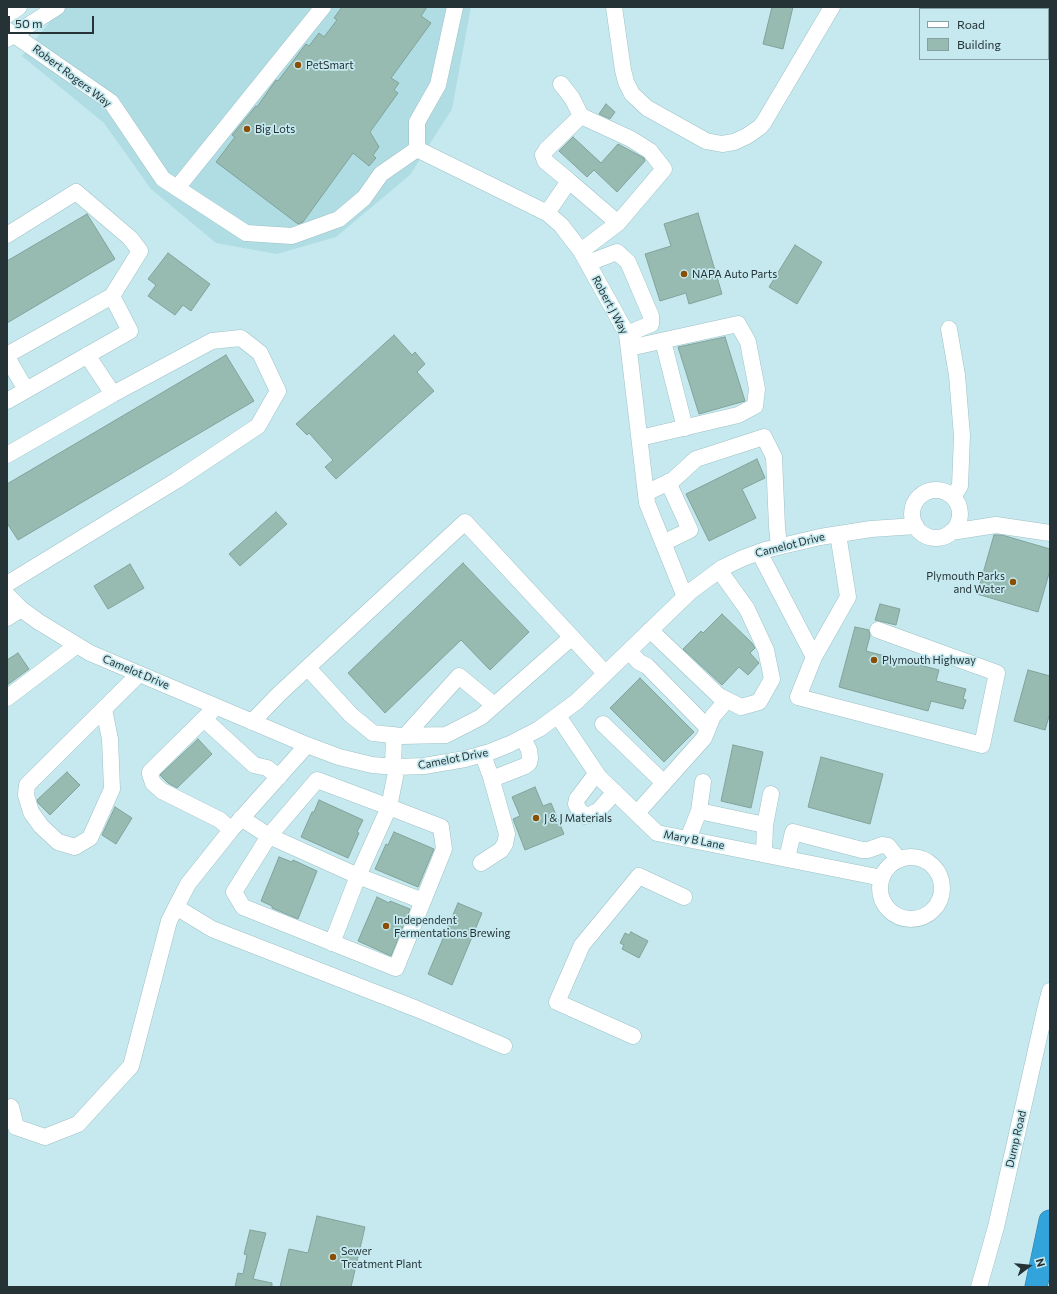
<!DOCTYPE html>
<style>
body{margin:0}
#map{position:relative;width:1057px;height:1294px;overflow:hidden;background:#c5e9ef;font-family:Commissioner,sans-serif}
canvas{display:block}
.frame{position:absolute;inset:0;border:8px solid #253336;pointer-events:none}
.legend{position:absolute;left:919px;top:8px;width:130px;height:52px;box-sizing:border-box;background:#c5e9ef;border:1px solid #85a0a5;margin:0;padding:5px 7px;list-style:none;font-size:12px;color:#253336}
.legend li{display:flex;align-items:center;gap:8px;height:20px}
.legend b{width:20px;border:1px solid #85a0a5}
.north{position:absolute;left:1009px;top:1246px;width:40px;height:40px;-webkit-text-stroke:3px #c5e9ef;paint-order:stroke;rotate:74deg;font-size:11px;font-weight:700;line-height:16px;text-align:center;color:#253336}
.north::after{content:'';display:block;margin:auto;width:14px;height:18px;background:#253336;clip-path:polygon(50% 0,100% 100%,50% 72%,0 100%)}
.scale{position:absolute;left:8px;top:16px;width:86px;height:18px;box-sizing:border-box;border:2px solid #253336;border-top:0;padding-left:5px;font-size:12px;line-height:14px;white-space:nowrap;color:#253336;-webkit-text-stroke:3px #c5e9ef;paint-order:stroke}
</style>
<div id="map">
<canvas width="1057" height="1294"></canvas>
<div class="frame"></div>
<ul class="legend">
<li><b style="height:5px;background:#fff"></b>Road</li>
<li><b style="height:11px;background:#97bab1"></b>Building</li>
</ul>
<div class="north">N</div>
<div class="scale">50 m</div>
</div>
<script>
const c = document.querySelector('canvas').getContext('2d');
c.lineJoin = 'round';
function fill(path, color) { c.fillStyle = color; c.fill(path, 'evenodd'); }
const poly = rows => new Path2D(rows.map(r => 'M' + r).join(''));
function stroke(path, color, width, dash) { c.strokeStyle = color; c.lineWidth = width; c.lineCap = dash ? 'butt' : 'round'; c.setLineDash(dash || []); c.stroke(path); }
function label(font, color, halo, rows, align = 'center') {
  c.font = font + ' Commissioner,sans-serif'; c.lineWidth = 3.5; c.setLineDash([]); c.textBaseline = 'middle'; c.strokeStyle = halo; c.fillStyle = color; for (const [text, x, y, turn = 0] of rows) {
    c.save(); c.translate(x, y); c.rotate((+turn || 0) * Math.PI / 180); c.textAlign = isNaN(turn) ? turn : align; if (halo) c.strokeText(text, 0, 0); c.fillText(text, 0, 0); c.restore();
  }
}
const built = poly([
 [62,7,471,7,452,109,410,175,336,237,277,254,216,243,151,189,104,123,22,56]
]);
const building = poly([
 [342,7,427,7,421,16,431,23,391,78,399,83,394,90,398,93,370,132,379,147,373,155,376,158,369,166,353,153,303,222,298,224,216,162,235,137,232,135,256,106,257,107,276,80,278,81,306,44,309,46,319,33,324,37,337,20,334,18,342,7],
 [772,7,793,7,783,49,763,44,772,7],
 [606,104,615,112,610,119,599,114,606,104],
 [573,137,601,163,618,144,644,158,645,161,617,192,594,170,587,177,559,151,573,137],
 [698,213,722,294,689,304,686,293,660,301,645,254,671,246,664,224,698,213],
 [87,214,115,259,7,323,7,261,87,214],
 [795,245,822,262,797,304,769,287,795,245],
 [168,253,210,284,191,311,183,305,175,315,148,296,156,285,148,279,168,253],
 [394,335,412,355,415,352,425,364,417,372,434,391,336,479,325,467,333,460,309,433,307,435,296,424,394,335],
 [725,337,745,401,699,414,678,347,725,337],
 [226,355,254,401,18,540,7,523,7,484,226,355],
 [757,459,765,478,742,489,756,518,709,541,686,494,757,459],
 [276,512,287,524,240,566,229,554,276,512],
 [994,535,1002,535,1050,549,1050,570,1038,612,977,594,994,535],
 [463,563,529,632,490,670,461,640,385,713,348,673,463,563],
 [130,564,144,588,108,609,94,586,130,564],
 [880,604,900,609,896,625,875,620,880,604],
 [722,614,752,643,755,648,750,653,759,663,748,675,739,667,722,685,683,649,701,631,703,633,722,614],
 [855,627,869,630,870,636,866,651,939,670,936,681,966,689,963,699,966,700,963,709,931,701,928,711,839,687,855,627],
 [18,653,29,669,7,685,7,660,18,653],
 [1028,670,1050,676,1050,713,1045,730,1014,721,1028,670],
 [640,678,694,732,664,762,610,708,640,678],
 [198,739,212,754,177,788,168,783,160,775,198,739],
 [733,745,763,752,751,808,721,801,733,745],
 [821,757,883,774,870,824,808,807,821,757],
 [67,772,80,785,50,815,38,803,37,800,67,772],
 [535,787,543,806,551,803,564,834,525,850,513,819,520,816,512,797,535,787],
 [319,800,363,820,357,832,359,833,348,858,301,837,312,812,314,812,319,800],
 [115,807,132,818,116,844,102,835,115,807],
 [394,832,434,849,418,887,375,869,386,844,388,845,394,832],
 [279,857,292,862,293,860,317,871,298,919,272,908,272,906,261,901,279,857],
 [377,897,389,903,390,901,410,909,391,956,358,941,377,897],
 [458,903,482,913,452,985,428,974,458,903],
 [631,932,648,941,639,958,622,949,624,945,620,943,625,933,629,935,631,932],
 [317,1216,365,1227,351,1287,280,1287,289,1249,308,1253,317,1216],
 [250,1230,266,1233,253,1279,272,1283,272,1287,235,1287,238,1273,243,1274,247,1255,244,1254,250,1230]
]);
const minor = poly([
 [614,7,623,70,626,82,632,94,647,108,706,141,722,144,734,142,747,136,760,127,764,122,832,7],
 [7,15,19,7],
 [7,30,111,102,163,179,246,233,292,236,339,219,364,198,381,174,417,149],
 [7,39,57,7],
 [561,84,572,98,581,116],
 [417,149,547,213,561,225,581,251,627,334,647,503,685,597],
 [417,149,417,122,438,85,455,7],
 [569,181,545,161,543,155,547,149,581,116,631,139,650,151,664,169,618,223,581,251],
 [177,188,323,7],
 [547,213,569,181,618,223],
 [7,235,76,192,130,238,140,251,112,296],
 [588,263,617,252,628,262,651,316,651,324,627,334],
 [949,329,957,375,962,436,960,486,953,497],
 [663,341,685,428],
 [629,348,738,324,748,342,757,389,755,406,738,415,640,438],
 [7,355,112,296,130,331,7,401],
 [7,357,26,390],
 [7,455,113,394],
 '912 514a24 24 0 1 1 48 0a24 24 0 1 1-48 0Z',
 [646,493,673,480,696,459,764,437,774,457,777,527,779,546],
 [951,532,996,525,1050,533],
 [663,543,690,530,668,482],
 [759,552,814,657,848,597,838,534],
 [7,584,177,480,258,426,278,391,260,353,241,338,212,341,113,394,87,355],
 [7,595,21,609,39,622,90,653,307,745,339,757,372,765,397,767,424,766,465,759,490,752,510,744,539,729,576,702,691,591,722,568,743,558,765,550,820,537,871,529,916,526],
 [7,618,21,609],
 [650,630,719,696,741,707,759,702,772,679,766,650,747,609,719,570],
 [629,651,639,662,647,666,708,728],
 [814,657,798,697,982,745,997,673,878,630],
 [308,668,351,715,373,733,401,736,446,735,481,717,572,637],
 [7,698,77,645],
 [216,707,150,772,150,774,153,783,162,791,220,820,231,830],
 [104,709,110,739,112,789,90,838,75,847,58,842,41,826,31,812,26,795,27,785,139,674],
 [558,716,599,777,657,833,882,878],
 [204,719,254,765,267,768,279,777],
 [252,722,279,694,465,522,605,673],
 [603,724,664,783],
 [405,736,459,676,494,705],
 [307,745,231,830,188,884,176,907,212,929,417,1009,504,1046],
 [393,767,394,735],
 [596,774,577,799,576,804,579,810,585,816,590,815,598,811,615,792],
 [492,779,525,766,529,763,530,758,529,750,523,738],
 [699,811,765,825],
 [637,813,704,738,713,716,727,700],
 [241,818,269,836,234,892,243,907,396,968,444,849,441,827,389,807,397,767],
 [688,839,699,811,703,782],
 [764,854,765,825,771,794],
 '880 888a31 31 0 1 1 62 0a31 31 0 1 1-62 0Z',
 [787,859,793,832,862,850,868,850,882,845,888,846,899,860],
 [481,863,501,850,505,844,507,834,491,777,483,755],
 [332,943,358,876,389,807,317,780,269,836,358,876,423,901],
 [633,1036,557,1002,582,945,639,876,684,897],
 [11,1107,16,1127,45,1137,78,1124,131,1066,169,921,176,907],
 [979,1287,996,1227,1046,1006,1050,991]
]);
const highway = poly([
 [1036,1287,1050,1221]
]);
const markers = [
 [298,65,4,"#894f06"],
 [247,129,4,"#894f06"],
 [684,274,4,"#894f06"],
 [1013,582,4,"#894f06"],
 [874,660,4,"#894f06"],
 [536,818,4,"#894f06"],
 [386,926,4,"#894f06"],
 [333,1257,4,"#894f06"]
];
const poiNames = [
 ["PetSmart",306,65],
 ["Big Lots",255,129],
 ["NAPA Auto Parts",692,274],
 ["Plymouth Parks",1005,576,"right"],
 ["and Water",1005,589,"right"],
 ["Plymouth Highway",882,660],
 ["J & J Materials",544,818],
 ["Independent",394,920],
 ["Fermentations Brewing",394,933],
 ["Sewer",341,1251],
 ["Treatment Plant",341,1264]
];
const streetNames = [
 ["Robert Rogers Way",72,76,37],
 ["Robert J Way",610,305,62],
 ["Camelot Drive",790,545,-14],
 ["Camelot Drive",136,672,23],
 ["Camelot Drive",453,759,-11],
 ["Mary B Lane",694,840,11],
 ["Dump Road",1016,1139,-77]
];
fill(built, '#afdde3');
fill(building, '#97bab1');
stroke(building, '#81a39a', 1);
stroke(minor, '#9ec1c6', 17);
stroke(highway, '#2e7ca2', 23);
stroke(minor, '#fff', 16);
stroke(highway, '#33a3dc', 22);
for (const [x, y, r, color] of markers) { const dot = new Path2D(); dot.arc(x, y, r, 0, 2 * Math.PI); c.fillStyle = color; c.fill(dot); stroke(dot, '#c5e9ef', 1.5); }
label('11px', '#253336', '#c5e9ef', poiNames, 'left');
label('11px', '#253336', '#c5e9ef', streetNames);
</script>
